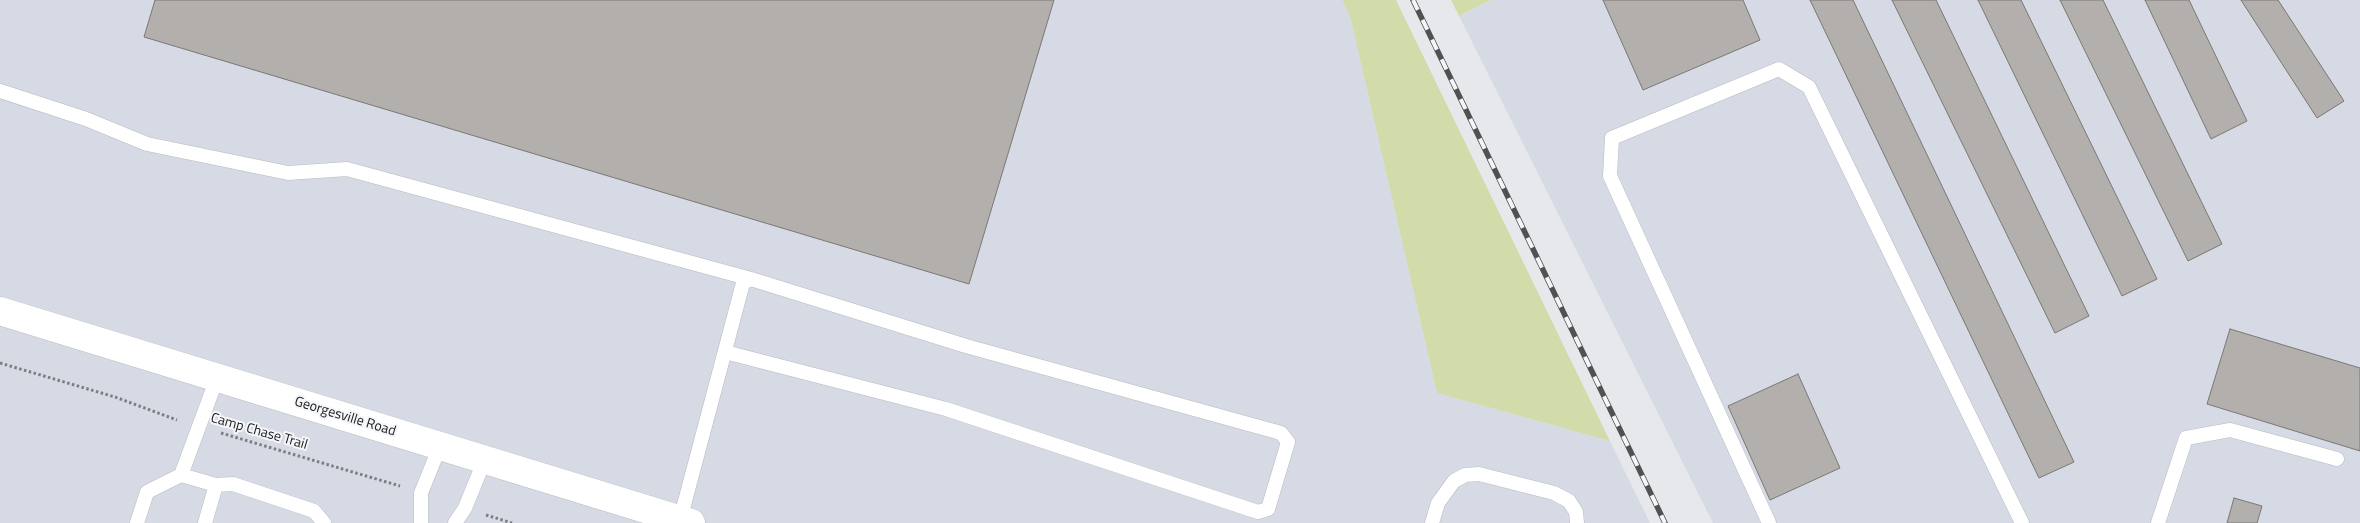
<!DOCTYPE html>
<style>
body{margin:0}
canvas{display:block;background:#e7e8ec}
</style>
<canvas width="2360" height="523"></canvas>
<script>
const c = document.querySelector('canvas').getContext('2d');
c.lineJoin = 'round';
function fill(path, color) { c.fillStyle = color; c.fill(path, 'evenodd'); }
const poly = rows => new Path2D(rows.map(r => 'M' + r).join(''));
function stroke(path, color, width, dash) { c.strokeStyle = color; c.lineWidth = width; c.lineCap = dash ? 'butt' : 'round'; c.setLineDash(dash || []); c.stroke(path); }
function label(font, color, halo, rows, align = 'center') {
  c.font = font + ' "Titillium Web",sans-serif'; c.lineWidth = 4; c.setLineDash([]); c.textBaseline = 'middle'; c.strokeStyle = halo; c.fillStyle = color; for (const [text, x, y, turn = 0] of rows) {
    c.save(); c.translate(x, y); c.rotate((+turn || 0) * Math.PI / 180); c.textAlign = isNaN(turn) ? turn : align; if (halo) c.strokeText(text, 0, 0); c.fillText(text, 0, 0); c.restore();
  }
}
const built = poly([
 [0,0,1342,0,1350,16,1437,393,1610,441,1650,523,0,523],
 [1491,0,2360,0,2360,523,1713,523,1459,16]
]);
const green = poly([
 [1342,0,1396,0,1610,441,1437,393,1350,16],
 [1451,0,1491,0,1459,16]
]);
const building = poly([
 [155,0,1054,0,969,284,144,37,155,0],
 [1603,0,1743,0,1760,40,1643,90,1603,0],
 [1810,0,1853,0,2074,462,2039,478,1810,0],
 [1892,0,1936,0,2089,316,2055,333,1892,0],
 [1978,0,2021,0,2157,279,2122,296,1978,0],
 [2060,0,2103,0,2222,244,2188,261,2060,0],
 [2145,0,2189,0,2247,121,2211,139,2145,0],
 [2241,0,2278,0,2344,101,2317,118,2241,0],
 [2230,329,2360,368,2360,451,2207,404,2230,329],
 [1798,374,1840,468,1770,500,1728,406,1798,374],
 [2234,498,2262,506,2257,523,2227,523,2234,498]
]);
const path = poly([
 [0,363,115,397,177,420],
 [221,433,400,486],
 [486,515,512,523]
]);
const lane = poly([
 [0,91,86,119,147,144,288,173,347,169,751,279],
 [181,475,216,485,233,484,314,511,324,523],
 [680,520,743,283,751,279,966,346,1281,433,1288,442,1268,509,1258,512,946,409,725,352],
 [137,523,147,492,181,475,217,378],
 [205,523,216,485],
 [421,523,421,493,440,446],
 [455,523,465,508,485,459],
 [1432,523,1438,503,1454,481,1465,475,1479,474,1554,493,1569,501,1576,512,1577,523],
 [1769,523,1610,176,1612,138,1779,69,1809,87,2022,523],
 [2158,523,2186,438,2230,430,2337,459]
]);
const secondary = poly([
 [0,311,691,523]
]);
const rail = poly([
 [1413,0,1665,523]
]);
const streetNames = [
 ["Georgesville Road",345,417,17],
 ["Camp Chase Trail",259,432,16]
];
fill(built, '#d6dae4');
fill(green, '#d2dcab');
fill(building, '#b2afad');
stroke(building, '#7b7876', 1);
stroke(lane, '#b9bbbe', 15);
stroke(secondary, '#b9bbbe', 29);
stroke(path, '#7d7e80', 3, [2.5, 2.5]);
stroke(lane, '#fff', 14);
stroke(secondary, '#fff', 28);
stroke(rail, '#505153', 5.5);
stroke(rail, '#f4f6f9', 4, [11]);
label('14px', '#191a1b', '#f4f6f9', streetNames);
</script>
